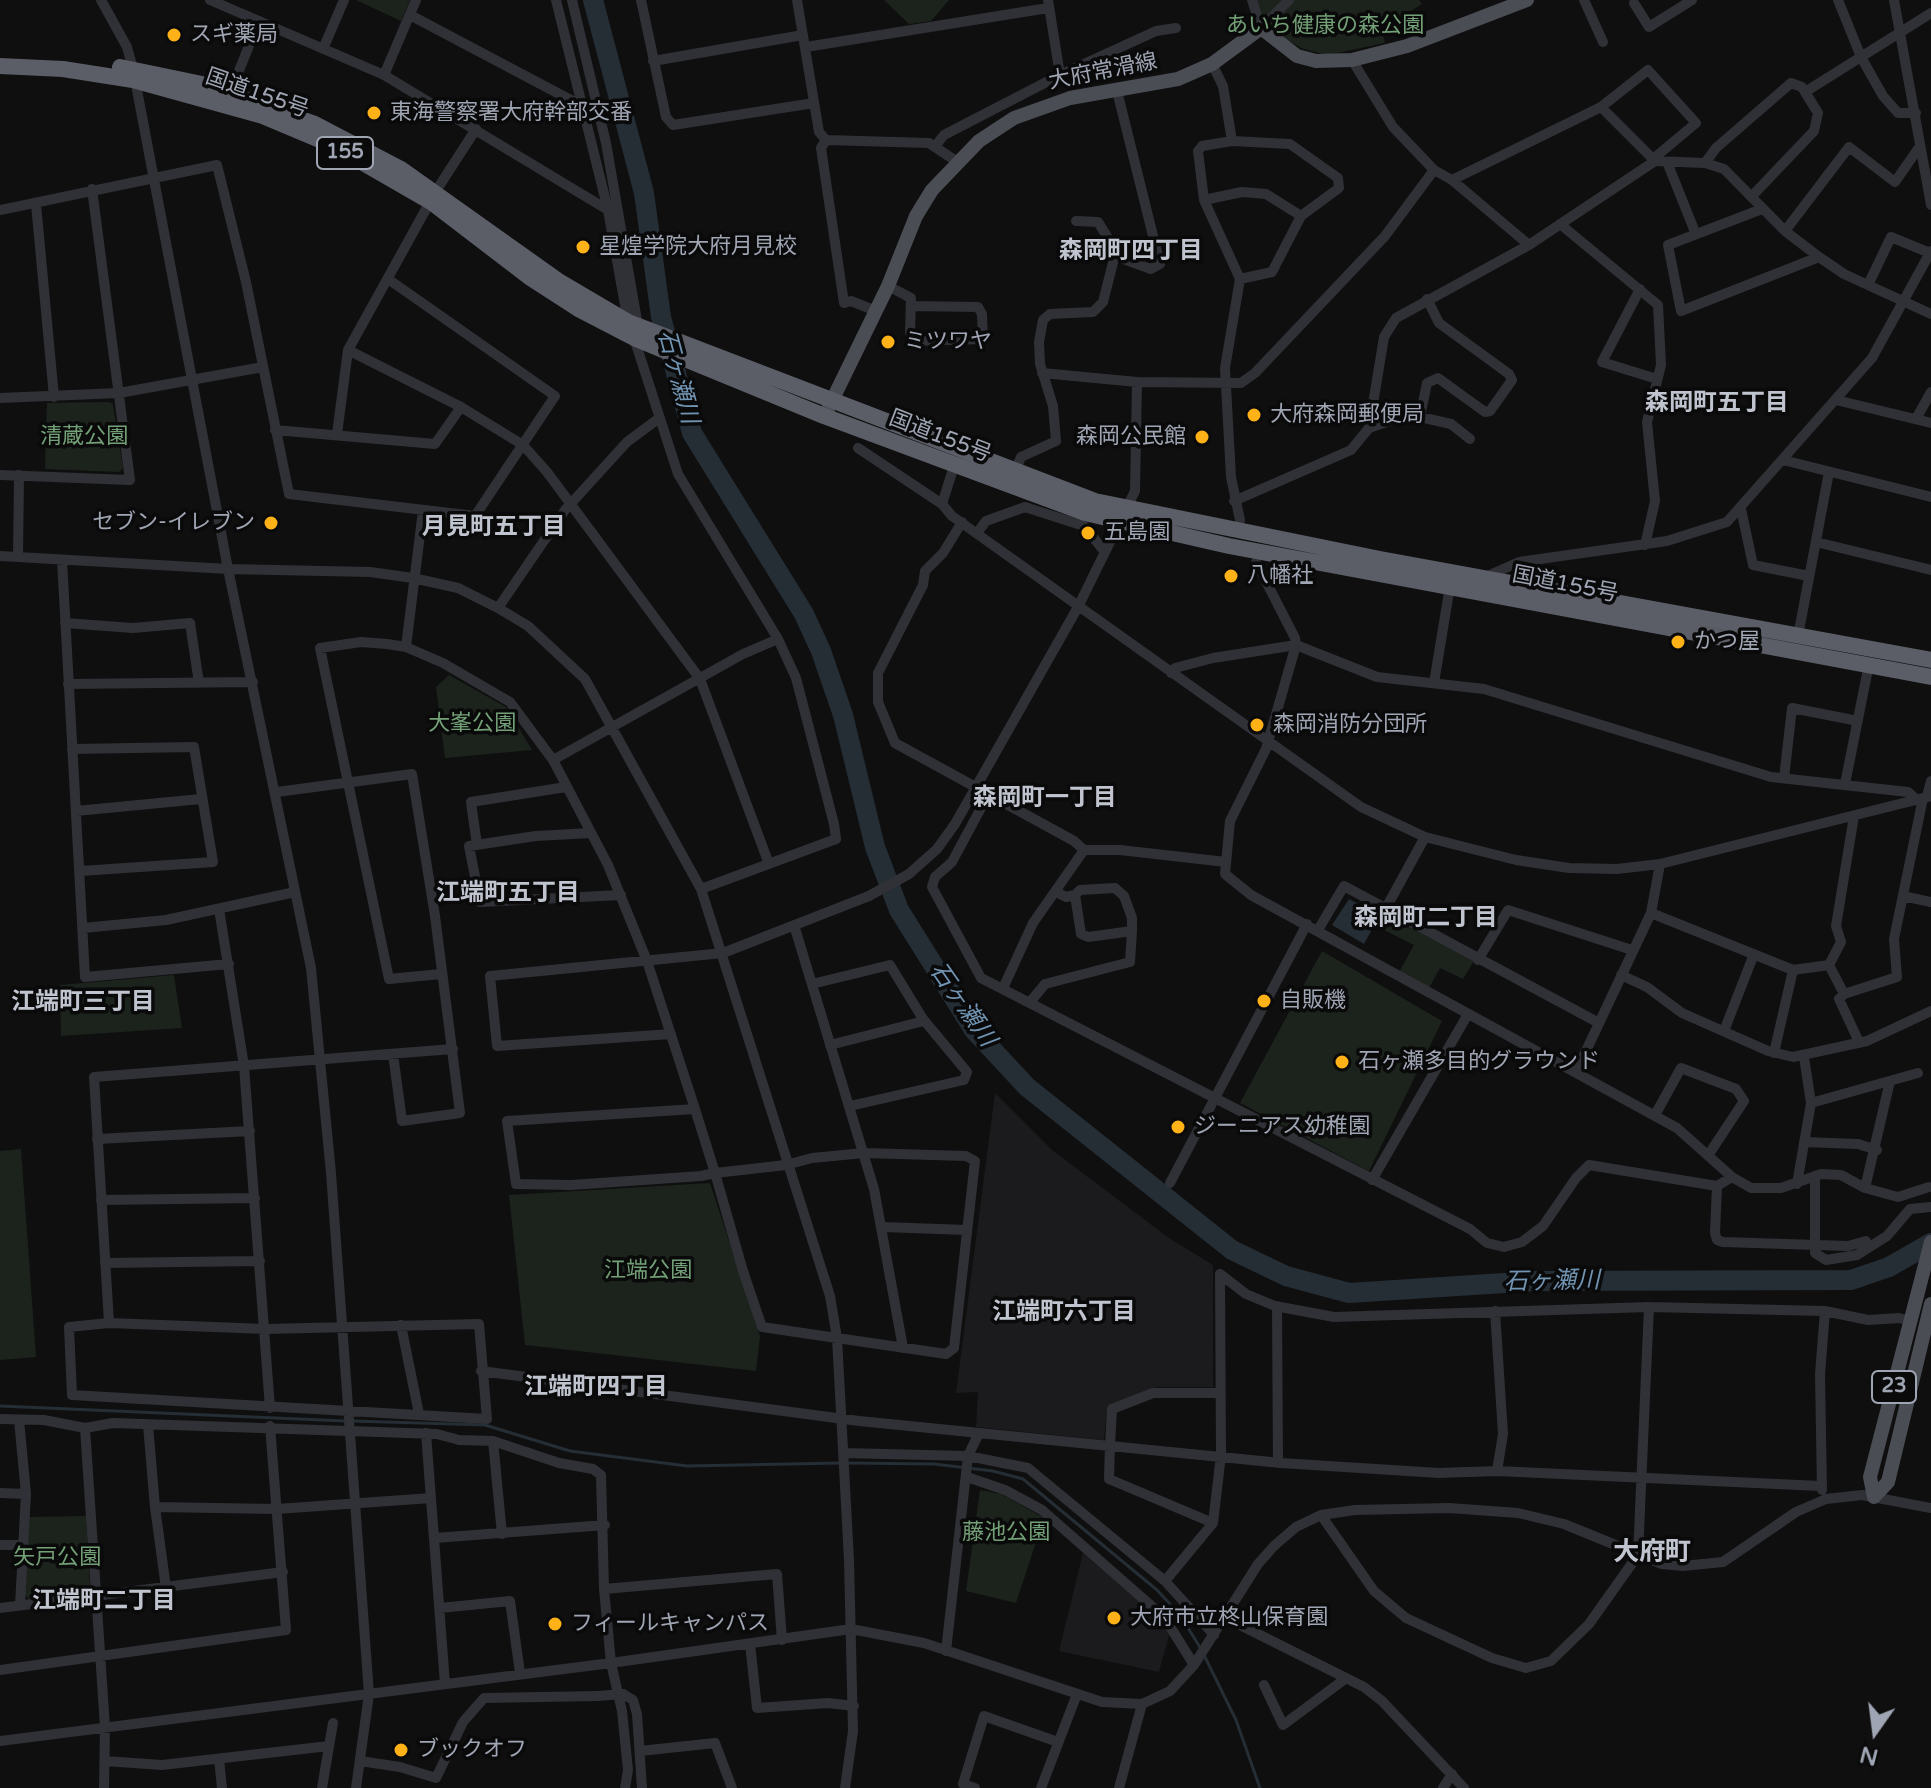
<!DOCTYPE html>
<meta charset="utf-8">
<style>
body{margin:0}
#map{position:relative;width:1931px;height:1788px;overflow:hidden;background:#0f0f10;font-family:"Varela Round",sans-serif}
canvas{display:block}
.north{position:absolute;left:1835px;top:1692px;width:80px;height:80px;-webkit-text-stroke:6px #0a0a0b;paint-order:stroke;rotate:194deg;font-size:22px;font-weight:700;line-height:32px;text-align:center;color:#9fa5b3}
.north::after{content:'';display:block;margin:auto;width:28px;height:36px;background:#9fa5b3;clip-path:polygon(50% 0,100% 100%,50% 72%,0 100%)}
</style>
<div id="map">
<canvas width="1931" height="1788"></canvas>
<div class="north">N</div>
</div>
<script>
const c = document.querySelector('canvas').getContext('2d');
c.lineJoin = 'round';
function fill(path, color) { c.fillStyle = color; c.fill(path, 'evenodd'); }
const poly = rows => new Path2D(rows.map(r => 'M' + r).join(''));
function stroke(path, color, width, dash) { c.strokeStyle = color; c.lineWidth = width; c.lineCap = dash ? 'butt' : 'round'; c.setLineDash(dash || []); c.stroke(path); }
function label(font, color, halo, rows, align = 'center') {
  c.font = font + ' "Varela Round","Noto Sans JP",sans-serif'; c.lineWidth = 7; c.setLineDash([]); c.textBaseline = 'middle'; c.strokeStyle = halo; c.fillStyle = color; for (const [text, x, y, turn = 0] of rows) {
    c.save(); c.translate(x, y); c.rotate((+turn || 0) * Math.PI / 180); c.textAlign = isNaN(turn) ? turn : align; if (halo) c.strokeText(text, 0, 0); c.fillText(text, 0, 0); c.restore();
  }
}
const built = poly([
 [995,1093,1052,1150,1169,1238,1213,1265,1213,1387,1157,1387,1107,1410,1104,1440,976,1427,978,1392,956,1393],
 [1083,1553,1171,1628,1159,1672,1059,1651]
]);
const green = poly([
 [356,0,410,0,401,21],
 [884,0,949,0,931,21,909,24],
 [1252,0,1419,0,1422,4,1382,30,1385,43,1327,55,1304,49,1261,28],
 [108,402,113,404,123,468,119,472,45,469,47,403],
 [449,675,506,707,532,750,445,758,436,687],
 [1389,916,1474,961,1463,979,1440,968,1428,990,1398,974,1414,945,1382,929],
 [1322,951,1442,1021,1369,1171,1240,1103],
 [174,975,182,1028,61,1036,60,985],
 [21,1149,36,1357,0,1360,0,1151],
 [710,1183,760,1336,756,1371,525,1345,509,1195],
 [980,1490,1001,1494,1044,1518,1016,1603,966,1591],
 [86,1516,90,1585,86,1591,30,1600,24,1594,29,1517]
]);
const water = poly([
 [1349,899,1380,915,1364,944,1332,925]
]);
const stream = poly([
 [0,1406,345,1421],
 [353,1421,485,1425,570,1451,687,1466,840,1463],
 [848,1463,934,1464,993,1471,1023,1479,1157,1590,1180,1615,1201,1649],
 [1204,1655,1236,1720,1260,1788]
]);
const river = poly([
 [593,0,644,193,661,317,692,433,804,614,821,651,843,715,875,847,899,910,974,1030,1027,1087,1232,1250,1286,1276,1349,1293,1535,1281,1851,1280,1889,1267,1931,1243]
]);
const minor = poly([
 [101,0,127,47,133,69,228,569,311,968,331,1173,369,1694,356,1788],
 [210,0,384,75,608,210],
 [556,0,608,210,628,322],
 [572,0,606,143,638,326],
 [641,0,666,117,673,125,814,103],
 [797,0,819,132,826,140,929,143,956,161],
 [1048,0,1060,75],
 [1252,0,1261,28,1289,0],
 [1584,0,1603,42],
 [1838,0,1861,57,1883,96,1898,113,1916,113],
 [1894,0,1931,205],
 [1634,3,1649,27,1692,0],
 [410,15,584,107],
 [806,47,1048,8],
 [323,49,344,0],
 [1352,60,1393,127,1434,170,1452,180,1529,245],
 [653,61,803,35],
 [1212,64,1223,86,1232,141],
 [384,75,416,0],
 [230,93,259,21],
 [1601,107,1648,70,1696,123,1653,159],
 [826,140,821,148,844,303,851,301,876,311],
 [936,145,944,135,1060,75,1156,31,1176,28],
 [1667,162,1695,232],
 [1705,163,1716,148,1791,83,1802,87,1805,92,1931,13],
 [1452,180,1601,107,1655,161],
 [1752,196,1814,131,1818,113,1805,92],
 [1204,200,1242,192,1266,194,1301,216],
 [36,204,54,397],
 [1762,209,1668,245,1681,311,1819,257],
 [0,210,217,165,246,282,289,494,475,516,555,396,388,279],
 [1560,224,1658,305,1661,365,1647,422,1655,501,1645,545],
 [1785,231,1849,147,1895,182,1920,146],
 [1115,256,1151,269,1160,264,1117,91],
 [1240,279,1272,272,1301,216,1339,188,1338,178,1290,144,1232,141,1202,146,1198,151,1204,200,1240,279,1225,368,1231,477,1240,520],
 [1868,285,1891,237,1930,253],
 [888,286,911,298,910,332,914,341,983,339,982,314,978,307,911,306],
 [1640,289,1602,362,1657,379],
 [634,338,678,474,778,639,796,678,834,824,836,839,701,889],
 [1042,373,1137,382],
 [0,398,119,393,263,367],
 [1836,400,1931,423],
 [461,407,523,445,547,472,700,679,769,864],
 [1420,417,1427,383,1438,378,1485,412,1490,411,1512,380,1509,374,1439,323,1427,299],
 [1916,419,1931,392],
 [1369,428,1395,419,1420,417,1451,424,1470,439],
 [275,430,435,444,461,407,348,350],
 [337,434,348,350,436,191,476,129],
 [858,448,942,504,952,516,1361,807,1425,837,1516,860,1569,868,1617,869,1660,864,1931,796],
 [1783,460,1931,497],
 [1015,471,1021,457,1056,441,1053,406,1040,364,1039,342,1043,320,1050,314,1093,312,1103,302,1116,251,1098,222,1076,221],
 [0,475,130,480,92,189],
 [1234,501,1351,450,1369,428,1384,337,1396,318,1529,245,1655,161,1705,163,1724,169,1785,231,1819,257,1844,274,1931,314],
 [942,504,954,466],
 [1741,509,1753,565,1809,576],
 [962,522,943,553,925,571,923,585,878,673,878,702,895,743,1074,841,1084,850,1120,850,1226,862],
 [977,533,986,521,1025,507,1084,526,1105,552],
 [1816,542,1931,570],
 [0,556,228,569,370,572,413,578,458,588,498,608,528,626,585,679,701,889,830,1296,837,1338,849,1560,853,1731,845,1788],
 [18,557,19,475],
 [62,560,85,977,229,964],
 [1483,578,1519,562,1667,541,1727,522,1872,358,1931,251],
 [498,608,565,510,627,442,658,419],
 [65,623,133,628,190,623,199,683],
 [1798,636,1829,472],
 [406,647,423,510],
 [1171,673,1175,668,1213,658,1296,645,1295,638,1256,562],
 [1434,683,1450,586],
 [68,684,253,682],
 [72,749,194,747,213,862,81,871],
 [553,760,743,654,778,639],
 [1784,778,1792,708,1858,721],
 [1845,784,1869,664],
 [277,792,412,774,435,916,460,1113,402,1121,393,1054],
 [989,793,952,862,935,877,932,887,981,978,1470,1229,1487,1243,1504,1247,1522,1242,1543,1226,1576,1178,1589,1165,1717,1186,1732,1177],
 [1927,796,1931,781],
 [1917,800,1908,792,1771,777,1484,689,1377,677,1296,645,1266,749,1230,821,1225,874,1251,895,1677,1128,1732,1177,1751,1188,1781,1188,1821,1174,1841,1175,1865,1188,1898,1197,1929,1187],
 [76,811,201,799],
 [591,833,536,836,469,846,480,902,621,895],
 [477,845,471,802,566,787],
 [1075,895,1080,890,1115,888,1124,896,1132,918,1132,931],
 [1903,896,1931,902],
 [1386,908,1425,837],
 [219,909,244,1066,270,1408],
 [1651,913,1793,970,1829,965,1844,994,1839,999,1859,1042],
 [794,925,874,1189,903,1348],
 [83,928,166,920,295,892],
 [1318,930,1344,886,1599,1023],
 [1478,960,1508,910,1632,950],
 [1829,965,1841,942,1836,926,1854,816],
 [441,974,389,979,320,648,361,642,387,644,406,647,443,663,510,702,553,760,608,865,647,961,695,1109,715,1173,743,1271,762,1327,946,1354,954,1348,975,1161,966,1156,864,1153,812,1158,786,1165,715,1173,701,1176,571,1185,516,1184,507,1121,695,1109],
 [1621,975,1647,987,1682,1013,1768,1051,1793,1057,1867,1041,1931,1011],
 [812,984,890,965,923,1019,967,1072,964,1080,850,1106],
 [1004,986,1033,923,1084,850],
 [1844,994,1897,977,1894,939,1923,798],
 [1031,1001,1045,984,1130,962,1132,931,1088,937,1081,934,1075,895,1066,897,1056,892],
 [1724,1031,1754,954],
 [671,1034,497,1046,490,976,723,953,869,896,909,874,937,849,955,824,1078,607,1135,491,1137,382,1241,383,1255,373,1385,236,1434,170],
 [830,1045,924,1021],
 [1774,1053,1793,970],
 [1577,1070,1651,913,1660,864],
 [1811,1103,1918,1073],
 [1655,1115,1681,1068,1736,1089,1744,1101,1709,1154],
 [97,1139,250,1131],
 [1804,1142,1858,1144,1877,1150],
 [1815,1176,1815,1253,1826,1260,1857,1255,1887,1236,1910,1209,1931,1207],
 [1372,1180,1468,1014],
 [1170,1183,1307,924],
 [1797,1184,1811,1103,1804,1057],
 [1717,1186,1715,1233,1717,1240,1723,1242,1848,1246,1866,1241],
 [1865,1188,1890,1081],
 [101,1200,255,1198],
 [883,1227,967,1230],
 [105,1263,260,1261],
 [1220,1274,1246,1294,1275,1306,1334,1317,1649,1307,1825,1311,1868,1320,1899,1318,1911,1321],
 [1277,1307,1278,1463],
 [1495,1311,1503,1434,1497,1471],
 [109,1323,266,1329,479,1324,487,1419,72,1395,69,1327,109,1323],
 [109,1323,94,1077,453,1049],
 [401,1325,419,1414],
 [481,1371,859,1421,1281,1463,1439,1473,1497,1471,1820,1486],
 [0,1419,44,1420,85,1428,113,1423,437,1434,459,1440,493,1441,559,1463,593,1469,601,1475,604,1589,611,1663,622,1711,628,1770,625,1788],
 [19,1420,26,1494],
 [148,1425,155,1507],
 [85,1428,105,1727,104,1788],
 [426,1433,445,1684],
 [493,1441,502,1534],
 [843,1453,968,1456,1028,1468,1165,1581,1214,1635],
 [967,1477,1005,1490,1042,1510,1164,1617,1194,1665],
 [1822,1490,1820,1374,1825,1311],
 [0,1493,26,1494,20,1605],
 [1321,1515,1374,1591,1406,1618,1492,1658,1526,1668,1551,1661,1589,1624,1638,1555,1649,1307],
 [1213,1523,1109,1479,1110,1445,1112,1409,1153,1393,1220,1393],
 [435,1538,605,1525],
 [0,1545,24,1545],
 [1165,1581,1213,1523,1221,1455,1220,1274],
 [166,1588,155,1507,277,1509,431,1498],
 [604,1589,777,1574,782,1640],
 [0,1608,283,1572],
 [440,1608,510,1601,520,1673],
 [1224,1617,1364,1687,1382,1701,1464,1788],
 [750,1644,757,1708,828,1703,854,1706],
 [946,1651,968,1456,979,1433],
 [0,1670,286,1630,270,1426],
 [1264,1685,1283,1725,1345,1679],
 [623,1694,633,1700,637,1714,642,1788],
 [0,1741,611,1663,851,1629,924,1643,1102,1702,1142,1704,1170,1691,1194,1665,1258,1564,1274,1546,1296,1527,1321,1515,1355,1510,1449,1508,1518,1513,1564,1524,1662,1564,1683,1566,1723,1562,1796,1512,1826,1499,1862,1495,1931,1508],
 [640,1751,715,1743,732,1788],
 [219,1759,222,1788],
 [105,1761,162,1765,329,1746,333,1723,322,1788],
 [360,1761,400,1767,436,1778,463,1722,484,1698,598,1696],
 [975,1788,963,1784,984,1716,1058,1742],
 [1041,1788,1077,1694],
 [1119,1788,1142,1704],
 [1443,1788,1452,1774]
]);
const major = poly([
 [828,409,888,286,916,216,932,190,979,141,1014,118,1070,98,1178,79,1212,64,1261,28,1297,56,1316,61,1352,60,1407,46,1527,0],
 [1874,1497,1870,1477,1931,1242],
 [1874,1497,1888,1482,1931,1304]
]);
const highway = poly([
 [0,66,63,69,133,80,263,116,332,145,431,202,529,277,580,310,634,338,824,416,1085,513,1229,546,1931,677],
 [120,67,202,84,315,124,401,169,560,282,628,322,1095,501,1380,559,1931,660]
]);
const minorBridge = poly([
 [598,1696,623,1694]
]);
const markers = [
 [174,35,8,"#ffb218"],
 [374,113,8,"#ffb218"],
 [583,247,8,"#ffb218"],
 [888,342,8,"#ffb218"],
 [1254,415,8,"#ffb218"],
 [1202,437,8,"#ffb218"],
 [271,523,8,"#ffb218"],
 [1088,533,8,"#ffb218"],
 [1231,576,8,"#ffb218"],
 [1678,642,8,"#ffb218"],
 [1257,725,8,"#ffb218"],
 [1264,1001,8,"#ffb218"],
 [1342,1062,8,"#ffb218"],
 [1178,1127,8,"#ffb218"],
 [1114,1618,8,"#ffb218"],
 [555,1624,8,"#ffb218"],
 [401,1750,8,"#ffb218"]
];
const shields = [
 [345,153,56],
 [1894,1387,44]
];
const shieldNames = [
 ["155",345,153],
 ["23",1894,1387]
];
const parkNames = [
 ["あいち健康の森公園",1325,26],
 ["清蔵公園",84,437],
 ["大峯公園",472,724],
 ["江端公園",648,1271],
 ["藤池公園",1006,1533],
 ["矢戸公園",57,1558]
];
const poiNames = [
 ["スギ薬局",190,35],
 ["東海警察署大府幹部交番",390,113],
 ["星煌学院大府月見校",599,247],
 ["ミツワヤ",904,342],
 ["大府森岡郵便局",1270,415],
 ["森岡公民館",1186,437,"right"],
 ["セブン-イレブン",255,523,"right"],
 ["五島園",1104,533],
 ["八幡社",1247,576],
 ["かつ屋",1694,642],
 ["森岡消防分団所",1273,725],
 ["自販機",1280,1001],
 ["石ヶ瀬多目的グラウンド",1358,1062],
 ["ジーニアス幼稚園",1194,1127],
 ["大府市立柊山保育園",1130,1618],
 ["フィールキャンパス",571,1624],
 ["ブックオフ",417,1750]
];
const streetNames = [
 ["大府常滑線",1103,72,-11],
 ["国道155号",257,94,19],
 ["国道155号",940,437,21],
 ["国道155号",1565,585,11]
];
const neighbourhoodNames = [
 ["森岡町四丁目",1131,252],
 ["森岡町五丁目",1717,404],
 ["月見町五丁目",494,528],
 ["森岡町一丁目",1045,799],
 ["江端町五丁目",508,894],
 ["森岡町二丁目",1426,919],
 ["江端町三丁目",83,1003],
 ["江端町六丁目",1064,1313],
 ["江端町四丁目",596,1388],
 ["江端町二丁目",104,1602]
];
const waterNames = [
 ["石ヶ瀬川",677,377,75],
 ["石ヶ瀬川",962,1005,55],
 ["石ヶ瀬川",1552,1282,-1]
];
const quarterNames = [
 ["大府町",1652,1553]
];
fill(built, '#1b1b1d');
fill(green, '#1b231c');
fill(water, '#252e35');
stroke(stream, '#252e35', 3);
stroke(river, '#252e35', 20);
stroke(minor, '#303136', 10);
stroke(major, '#4b4d55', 14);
stroke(highway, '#5b5e67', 16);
stroke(minorBridge, '#303136', 10);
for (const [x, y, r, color] of markers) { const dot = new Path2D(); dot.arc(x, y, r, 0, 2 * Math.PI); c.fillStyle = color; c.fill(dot); stroke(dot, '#0a0a0b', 3); }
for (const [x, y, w] of shields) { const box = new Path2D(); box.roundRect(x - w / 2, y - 16, w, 32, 6); c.fillStyle = '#0a0a0b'; c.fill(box); stroke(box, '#9fa5b3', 2); }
label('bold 20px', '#9fa5b3', null, shieldNames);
label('22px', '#73a076', '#0a0a0b', parkNames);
label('22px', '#9fa5b3', '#0a0a0b', poiNames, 'left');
label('22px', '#9fa5b3', '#0a0a0b', streetNames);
label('bold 24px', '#c0c4ce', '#0a0a0b', neighbourhoodNames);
label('italic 24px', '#7194b2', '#0a0a0b', waterNames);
label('bold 26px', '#c0c4ce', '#0a0a0b', quarterNames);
</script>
